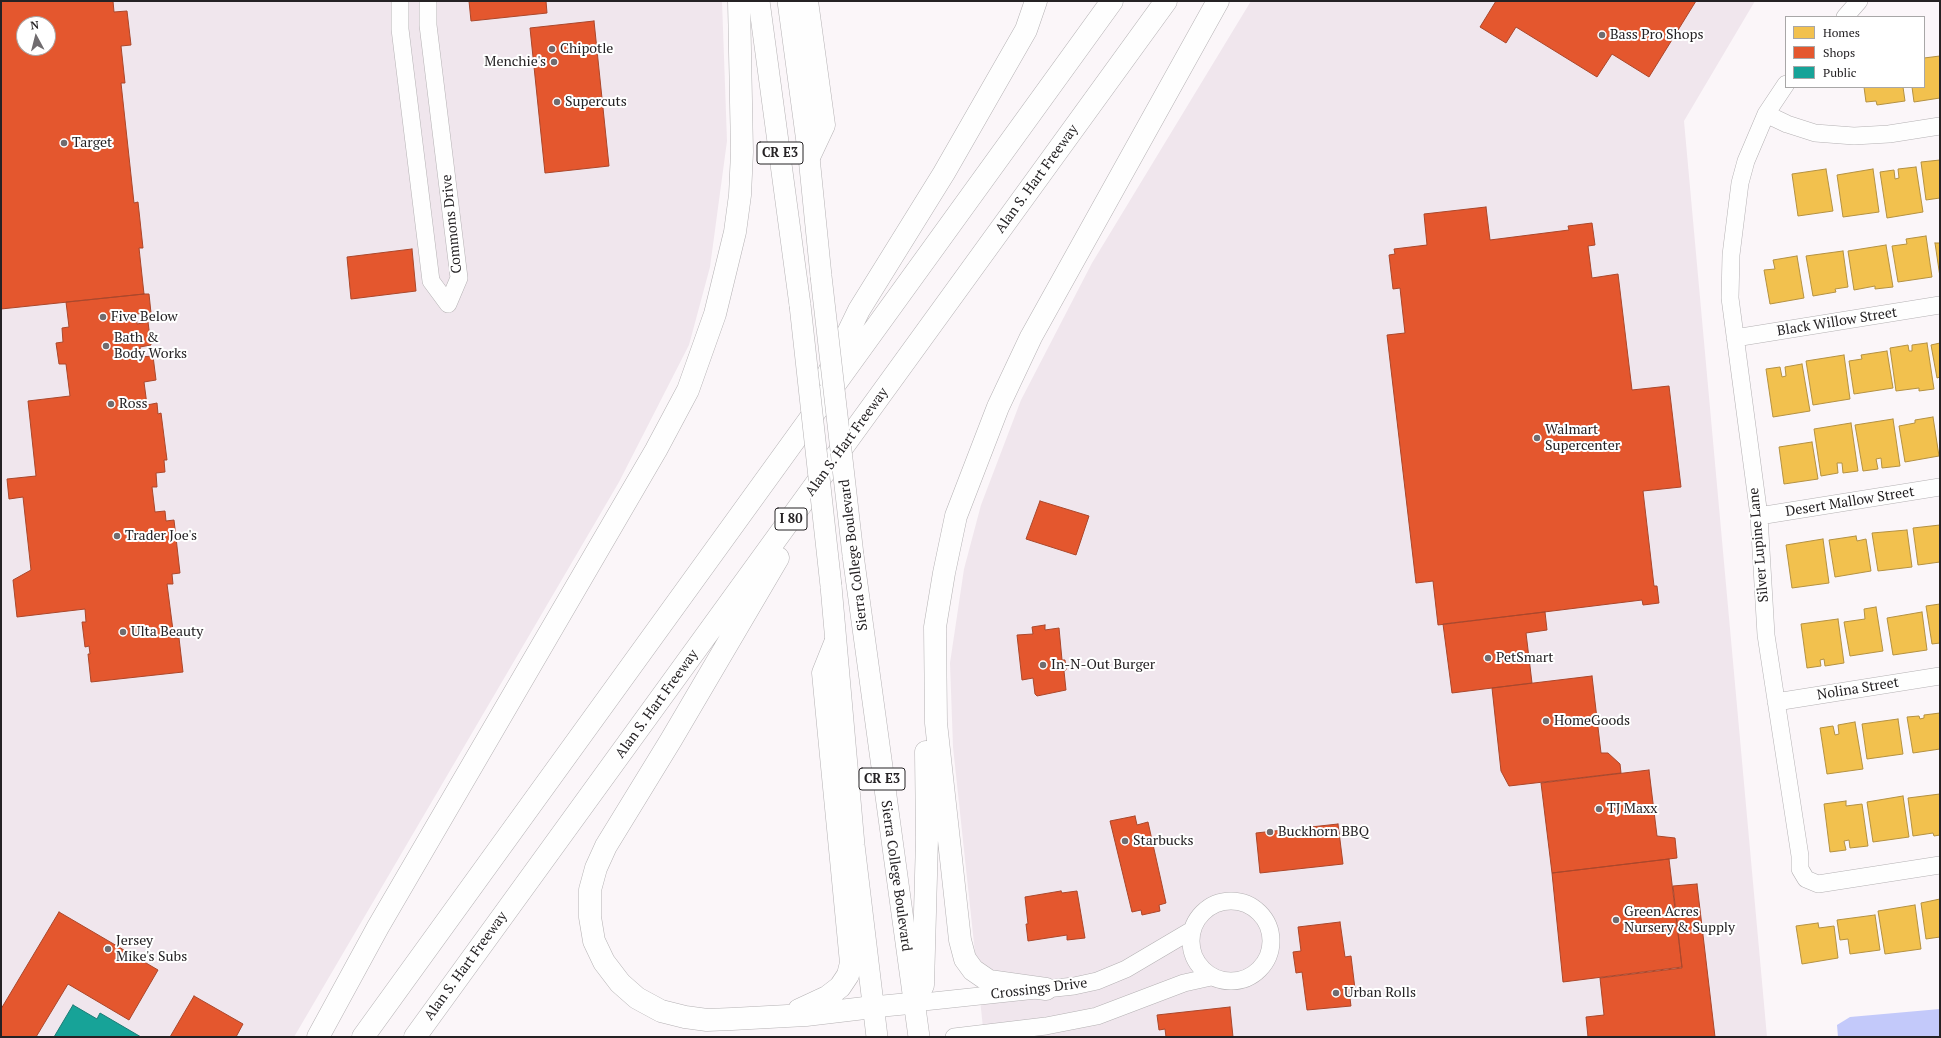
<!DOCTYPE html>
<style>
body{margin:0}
#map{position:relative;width:1941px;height:1038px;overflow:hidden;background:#fbf6f9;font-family:"PT Serif",serif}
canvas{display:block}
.frame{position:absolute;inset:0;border:2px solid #252224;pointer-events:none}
.legend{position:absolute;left:1785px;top:16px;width:140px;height:72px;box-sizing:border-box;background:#fff;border:1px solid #a8a7a7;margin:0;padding:5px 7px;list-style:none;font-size:12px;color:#252224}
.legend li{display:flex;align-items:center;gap:8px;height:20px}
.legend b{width:20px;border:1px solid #a8a7a7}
.north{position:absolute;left:16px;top:16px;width:40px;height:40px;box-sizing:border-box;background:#fff;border:1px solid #a8a7a7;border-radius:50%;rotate:353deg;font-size:11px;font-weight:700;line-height:16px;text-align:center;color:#252224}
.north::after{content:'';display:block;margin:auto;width:14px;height:18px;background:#706c6f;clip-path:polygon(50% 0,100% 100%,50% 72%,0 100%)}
</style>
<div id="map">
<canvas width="1941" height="1038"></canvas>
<div class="frame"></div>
<ul class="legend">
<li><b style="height:11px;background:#f2c14e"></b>Homes</li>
<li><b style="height:11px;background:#e4572e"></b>Shops</li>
<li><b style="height:11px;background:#17a398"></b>Public</li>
</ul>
<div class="north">N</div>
</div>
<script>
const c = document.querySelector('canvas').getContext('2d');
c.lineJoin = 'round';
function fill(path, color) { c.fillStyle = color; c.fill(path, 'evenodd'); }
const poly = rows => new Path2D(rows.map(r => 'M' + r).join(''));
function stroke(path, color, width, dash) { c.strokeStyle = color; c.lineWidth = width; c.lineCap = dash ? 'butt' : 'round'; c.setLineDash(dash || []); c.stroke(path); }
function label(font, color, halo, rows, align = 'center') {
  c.font = font + ' "PT Serif",serif'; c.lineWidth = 4; c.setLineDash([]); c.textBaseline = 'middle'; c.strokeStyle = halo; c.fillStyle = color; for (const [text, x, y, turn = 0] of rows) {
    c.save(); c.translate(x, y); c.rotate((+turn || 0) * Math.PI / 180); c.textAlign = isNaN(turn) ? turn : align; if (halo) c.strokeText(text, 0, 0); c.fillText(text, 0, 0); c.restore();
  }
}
const built = poly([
 [1,1,722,1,727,141,710,267,689,345,619,482,294,1037,1,1037],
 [24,24,48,24,48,48,24,48],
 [1251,1,1755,1,1684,121,1767,1037,984,1037,953,747,950,663,964,569,981,505,1021,400,1092,263]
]);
const water = poly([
 [1940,1009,1940,1037,1838,1037,1837,1025,1850,1017]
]);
const homes = poly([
 [1940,56,1940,98,1914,102,1912,87,1924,87,1924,58,1940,56],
 [1864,87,1903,87,1905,101,1877,105,1876,101,1866,102,1864,87],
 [1940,160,1940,198,1926,200,1921,162,1940,160],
 [1916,167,1923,212,1887,218,1880,172,1894,170,1895,179,1899,178,1898,169,1916,167],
 [1826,169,1833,211,1798,216,1792,174,1826,169],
 [1873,169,1879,212,1843,217,1837,175,1873,169],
 [1926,236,1932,277,1898,282,1892,246,1907,244,1906,239,1926,236],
 [1935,243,1940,243,1940,277,1935,243],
 [1886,245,1893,287,1875,289,1875,286,1854,290,1848,251,1886,245],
 [1843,251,1848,287,1835,289,1836,292,1813,296,1806,256,1843,251],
 [1797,256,1804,298,1770,304,1764,270,1775,269,1773,260,1797,256],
 [1927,343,1934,389,1919,391,1919,388,1896,391,1890,348,1908,345,1909,351,1912,351,1912,345,1927,343],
 [1940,343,1940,377,1937,378,1931,345,1940,343],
 [1887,351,1893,388,1854,394,1849,361,1862,359,1861,355,1887,351],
 [1844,355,1850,399,1813,405,1806,361,1844,355],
 [1802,364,1810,411,1773,417,1766,369,1780,367,1782,377,1786,376,1785,367,1802,364],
 [1933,417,1939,456,1905,462,1899,426,1915,423,1915,420,1933,417],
 [1893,419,1900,466,1882,468,1881,458,1876,459,1878,469,1863,471,1855,425,1893,419],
 [1851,423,1858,471,1843,473,1842,463,1837,463,1838,473,1821,476,1814,429,1851,423],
 [1812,442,1818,479,1784,484,1779,447,1812,442],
 [1940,525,1940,562,1918,565,1913,528,1940,525],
 [1907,530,1912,567,1878,571,1872,533,1907,530],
 [1856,536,1857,541,1866,539,1871,571,1835,577,1829,540,1856,536],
 [1823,539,1829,583,1792,588,1786,545,1823,539],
 [1940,604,1940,643,1932,644,1926,606,1940,604],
 [1876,607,1883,651,1850,656,1844,622,1865,619,1864,609,1876,607],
 [1922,612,1927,650,1893,655,1887,618,1922,612],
 [1838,619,1844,663,1825,666,1824,659,1820,660,1821,666,1807,668,1801,624,1838,619],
 [1940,713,1940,749,1913,753,1907,717,1919,716,1920,719,1924,718,1924,715,1940,713],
 [1898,719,1903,754,1867,759,1862,724,1898,719],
 [1855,722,1863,769,1827,774,1820,728,1833,726,1835,735,1839,734,1838,725,1855,722],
 [1940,794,1940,835,1934,836,1933,833,1913,836,1908,798,1940,794],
 [1903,796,1909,837,1873,842,1867,802,1903,796],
 [1846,801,1846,806,1862,804,1868,846,1850,848,1849,840,1844,841,1846,850,1830,852,1824,804,1846,801],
 [1940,899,1940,937,1926,939,1921,903,1940,899],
 [1915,905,1921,949,1885,954,1878,911,1915,905],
 [1875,915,1880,950,1850,954,1848,939,1840,940,1837,920,1875,915],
 [1818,923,1819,928,1834,926,1838,958,1802,964,1796,926,1818,923]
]);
const shops = poly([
 [1,1,113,1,114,12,127,11,131,45,121,46,125,83,121,83,134,203,138,202,143,248,139,248,144,294,1,309,1,1],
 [24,24,48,24,48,48,24,48,24,24],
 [469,1,546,1,547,13,471,21,469,1],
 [1496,1,1696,1,1649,77,1612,54,1597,77,1516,27,1506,43,1480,27,1496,1],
 [594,21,609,166,545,173,530,28,594,21],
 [1486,207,1490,240,1569,230,1568,226,1592,223,1595,245,1588,246,1592,278,1618,274,1632,390,1669,386,1681,487,1643,491,1654,586,1657,586,1659,603,1643,605,1642,600,1438,625,1433,581,1416,583,1387,335,1405,333,1400,288,1393,289,1389,255,1395,254,1394,249,1427,245,1424,214,1486,207],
 [412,249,416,291,351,299,347,257,412,249],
 [144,294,149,294,151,313,136,314,137,324,148,322,151,345,140,347,141,357,153,356,156,380,144,382,147,405,157,403,158,414,161,413,167,460,164,460,165,472,156,473,157,487,152,487,155,512,165,511,166,521,174,520,180,573,172,574,173,584,167,584,174,638,179,638,183,672,91,682,88,654,90,654,89,646,85,647,82,622,86,622,85,609,17,617,13,580,31,570,23,497,9,499,7,479,36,476,28,401,70,396,66,364,59,364,56,343,63,342,62,328,69,327,66,302,144,294],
 [1040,501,1089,516,1076,555,1026,539,1040,501],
 [1545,612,1547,630,1526,633,1532,683,1452,693,1443,624,1545,612],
 [1045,625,1045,630,1059,628,1062,660,1065,660,1066,670,1064,671,1066,690,1037,696,1035,694,1033,678,1022,680,1017,635,1033,634,1032,627,1045,625],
 [1592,676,1601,753,1608,753,1620,764,1621,773,1509,786,1501,771,1492,688,1592,676],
 [1649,770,1657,836,1675,838,1677,858,1552,873,1541,783,1649,770],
 [1135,816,1137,825,1148,822,1166,903,1159,905,1160,911,1142,915,1141,910,1132,912,1110,821,1135,816],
 [1338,824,1343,864,1260,873,1256,833,1338,824],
 [1669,859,1682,967,1563,982,1552,873,1669,859],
 [1697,884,1715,1037,1588,1037,1586,1017,1604,1015,1600,978,1682,968,1673,886,1697,884],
 [1061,891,1062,893,1077,891,1085,938,1067,940,1067,935,1028,941,1026,924,1028,924,1025,897,1061,891],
 [59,912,158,970,129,1020,68,984,36,1037,1,1037,1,1009,59,912],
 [1340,922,1345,957,1351,956,1355,989,1349,991,1351,1006,1307,1010,1302,972,1296,973,1293,952,1301,951,1298,927,1340,922],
 [194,996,243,1024,236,1037,170,1037,194,996],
 [1230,1007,1233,1037,1166,1037,1165,1029,1159,1030,1157,1015,1230,1007]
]);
const public = poly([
 [73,1005,97,1019,100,1013,141,1037,54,1037,73,1005]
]);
const minor = poly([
 [400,1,400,29,431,281,448,304],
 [428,1,428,25,459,278,448,304],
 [1845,17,1859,1],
 [1786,84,1766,114,1746,161,1740,183,1731,255,1730,298,1759,516,1766,635,1800,856,1800,869,1806,879,1818,884,1940,865],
 [1766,114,1787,124,1815,133,1854,136,1889,134,1940,126],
 [1735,338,1940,305],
 [1759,516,1940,487],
 [1776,702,1940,676],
 '1191 941a40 40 0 1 1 80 0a40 40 0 1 1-80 0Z',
 [914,1003,1074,986,1097,981,1126,969,1192,930],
 [954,1037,1046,1026,1097,1016,1184,983,1211,977]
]);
const major = poly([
 [759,1,800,305],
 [788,1,809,157,821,276],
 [853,555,919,1037],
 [831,586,854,845,877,1037],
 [873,1007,914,1003]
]);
const highway = poly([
 [807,1,824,125,809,157],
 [827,376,859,310,944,173,1026,30,1036,1],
 [778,558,671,740,606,846,596,868,590,890,590,917,594,941,604,962,620,983,637,998,661,1011,685,1017,707,1020,732,1019,806,1015,873,1007],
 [1046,989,989,981,973,970,965,959,960,940,936,723,935,627,944,573,956,516,998,407,1031,337,1218,1],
 [914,1003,923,985,927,839,926,752],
 [799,1010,827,997,840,987,848,975,851,963,823,673,835,643],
 [318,1037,378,927,656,450,688,390,715,314,735,232,740,195,742,152,739,1],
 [363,1037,1112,1],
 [415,1037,1166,1]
]);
const majorBridge = poly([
 [821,276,853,555],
 [800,305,831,586]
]);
const markers = [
 [1602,35,4,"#706c6f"],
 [552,49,4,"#706c6f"],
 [554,62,4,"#706c6f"],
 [557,102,4,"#706c6f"],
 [64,143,4,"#706c6f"],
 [103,317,4,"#706c6f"],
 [106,346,4,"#706c6f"],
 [111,404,4,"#706c6f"],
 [1537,438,4,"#706c6f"],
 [117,536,4,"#706c6f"],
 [123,632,4,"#706c6f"],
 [1488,658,4,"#706c6f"],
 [1043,665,4,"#706c6f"],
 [1546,721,4,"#706c6f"],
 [1599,809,4,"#706c6f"],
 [1270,832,4,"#706c6f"],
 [1125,841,4,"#706c6f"],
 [1616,920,4,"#706c6f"],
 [108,949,4,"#706c6f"],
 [1336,993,4,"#706c6f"]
];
const shields = [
 [780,153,46],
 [791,519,32],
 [882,779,46]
];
const shieldNames = [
 ["CR E3",780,153],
 ["I 80",791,519],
 ["CR E3",882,779]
];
const poiNames = [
 ["Bass Pro Shops",1610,35],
 ["Chipotle",560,49],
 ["Menchie's",546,62,"right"],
 ["Supercuts",565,102],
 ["Target",72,143],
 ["Five Below",111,317],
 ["Bath &",114,338],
 ["Body Works",114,354],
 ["Ross",119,404],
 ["Walmart",1545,430],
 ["Supercenter",1545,446],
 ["Trader Joe's",125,536],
 ["Ulta Beauty",131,632],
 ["PetSmart",1496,658],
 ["In-N-Out Burger",1051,665],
 ["HomeGoods",1554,721],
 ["TJ Maxx",1607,809],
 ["Buckhorn BBQ",1278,832],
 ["Starbucks",1133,841],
 ["Green Acres",1624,912],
 ["Nursery & Supply",1624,928],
 ["Jersey",116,941],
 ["Mike's Subs",116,957],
 ["Urban Rolls",1344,993]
];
const streetNames = [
 ["Alan S. Hart Freeway",1037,179,-54],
 ["Commons Drive",452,224,-96],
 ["Black Willow Street",1837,322,-9],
 ["Alan S. Hart Freeway",847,442,-54],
 ["Desert Mallow Street",1850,502,-9],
 ["Silver Lupine Lane",1759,545,-95],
 ["Sierra College Boulevard",854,555,-97],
 ["Nolina Street",1858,689,-9],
 ["Alan S. Hart Freeway",657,704,-54],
 ["Sierra College Boulevard",896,876,82],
 ["Alan S. Hart Freeway",466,966,-54],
 ["Crossings Drive",1039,989,-7]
];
fill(built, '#f0e6ed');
fill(water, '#c3c9fa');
fill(homes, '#f2c14e');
stroke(homes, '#b49141', 1);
fill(shops, '#e4572e');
stroke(shops, '#ab472b', 1);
fill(public, '#17a398');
stroke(public, '#1b7c75', 1);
stroke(minor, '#b4b1b3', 18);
stroke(major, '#b4b1b3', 22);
stroke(highway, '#b4b1b3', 23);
stroke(minor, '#fefefe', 17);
stroke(major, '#fefefe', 21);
stroke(highway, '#fefefe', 22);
stroke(majorBridge, '#b4b1b3', 22, []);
stroke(majorBridge, '#fefefe', 21);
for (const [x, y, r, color] of markers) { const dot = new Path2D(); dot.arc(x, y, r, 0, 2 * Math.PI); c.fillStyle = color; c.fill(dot); stroke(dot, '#fff', 1.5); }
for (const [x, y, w] of shields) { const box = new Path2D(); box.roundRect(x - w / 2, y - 11, w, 22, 3); c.fillStyle = '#fff'; c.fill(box); stroke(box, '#252224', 1); }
label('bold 13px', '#252224', null, shieldNames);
label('14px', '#252224', '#fff', poiNames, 'left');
label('14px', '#252224', '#fff', streetNames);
</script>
